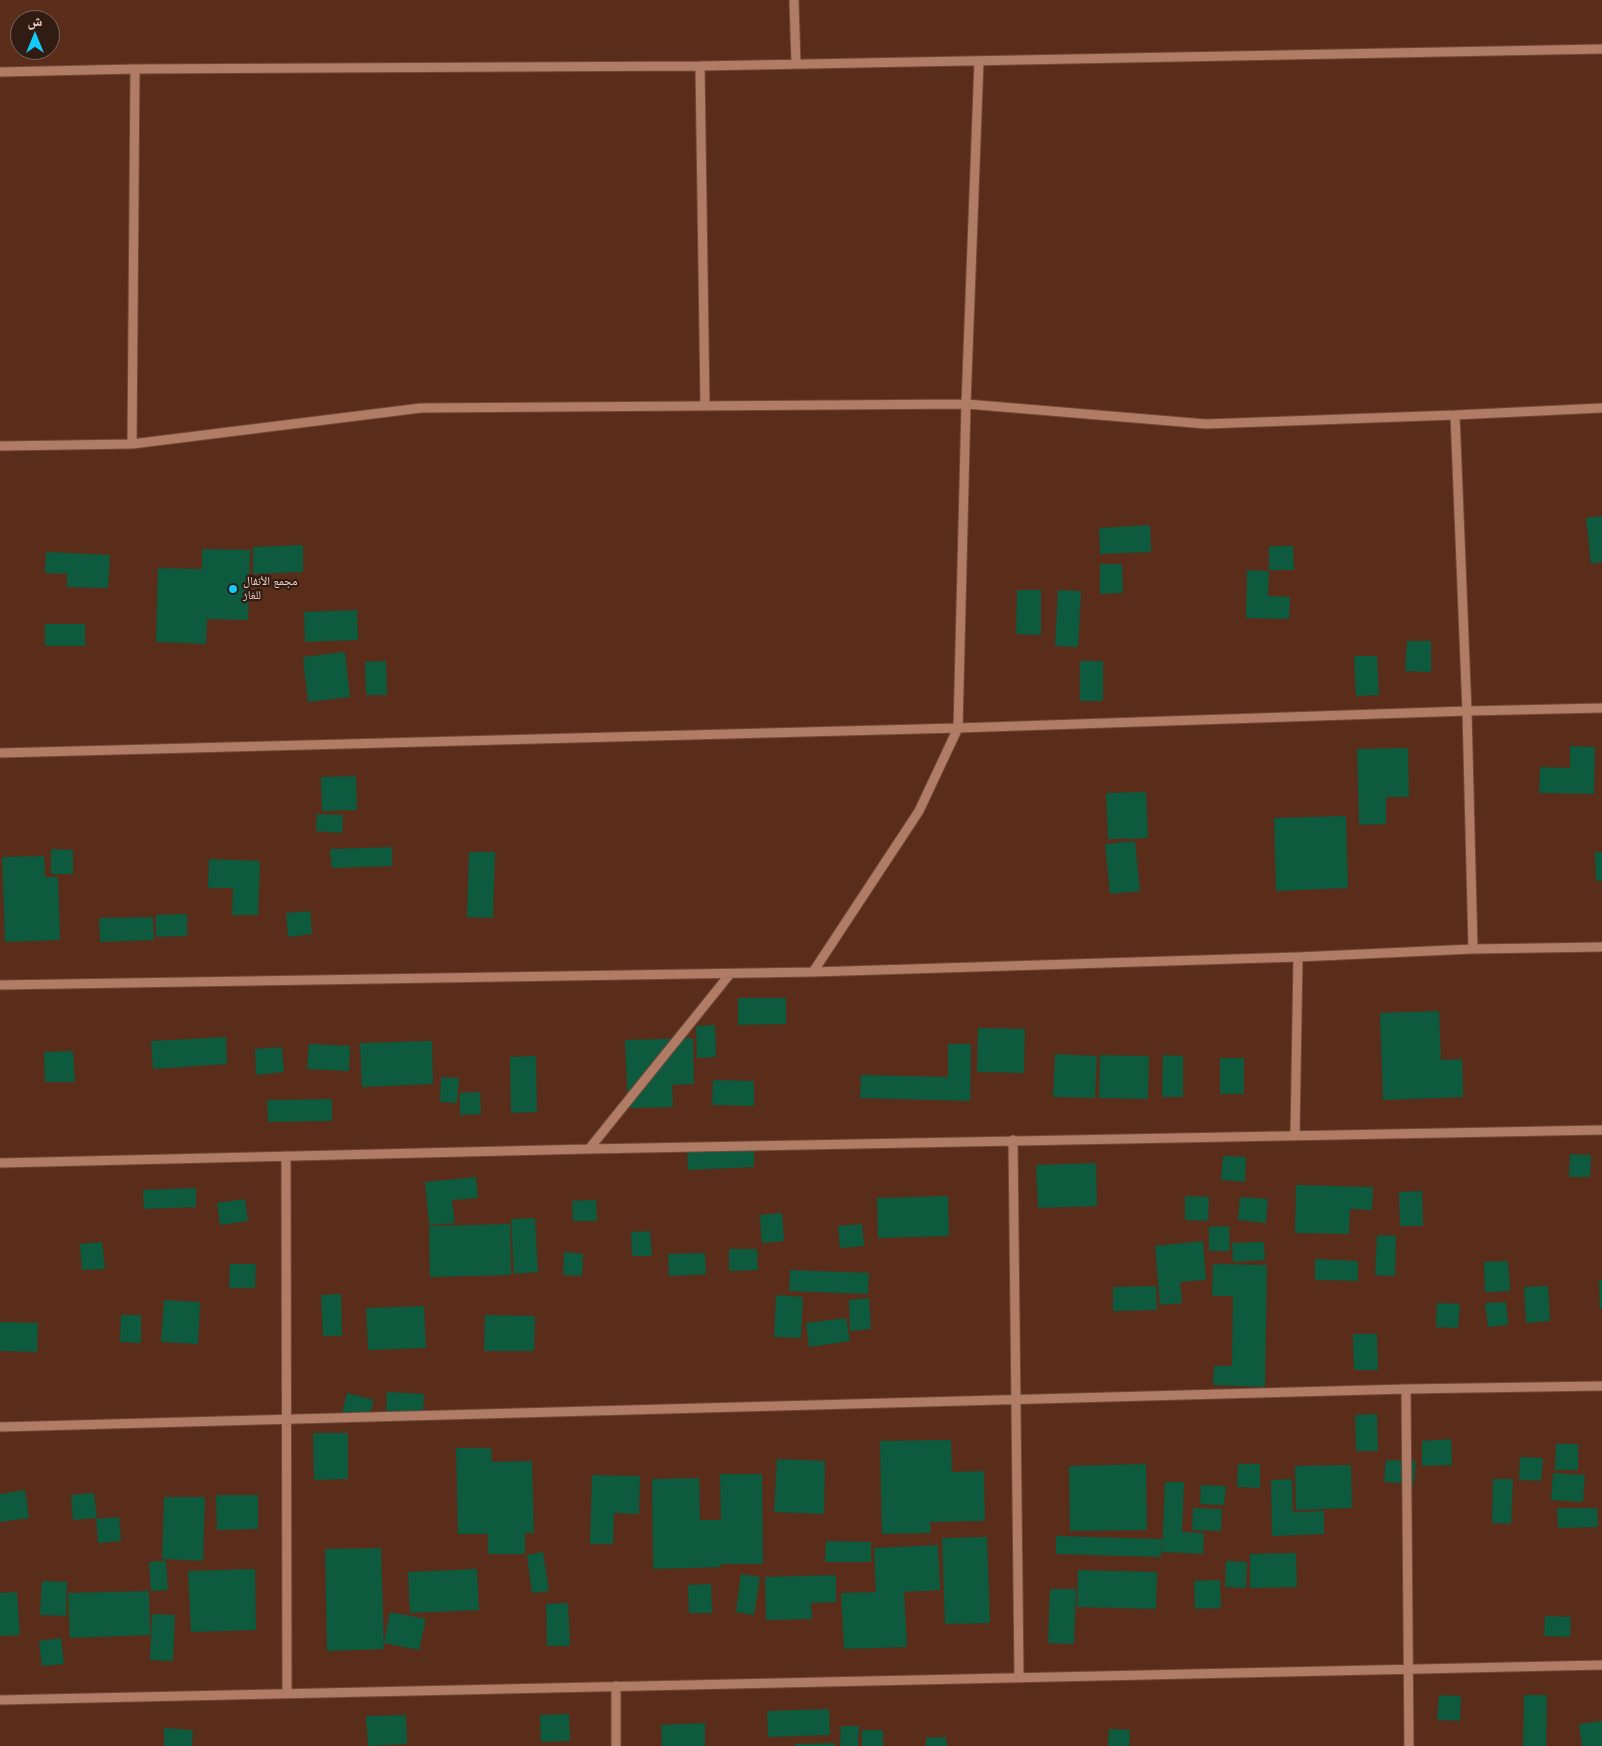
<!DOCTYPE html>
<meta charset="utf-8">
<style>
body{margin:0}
#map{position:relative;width:1602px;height:1746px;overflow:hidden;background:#592d19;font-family:"Open Sans","Noto Naskh Arabic",sans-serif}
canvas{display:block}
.north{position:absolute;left:10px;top:10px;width:50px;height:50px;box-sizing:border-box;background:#301c13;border:1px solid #7c655b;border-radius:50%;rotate:0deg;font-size:14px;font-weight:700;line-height:20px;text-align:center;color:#efd2c6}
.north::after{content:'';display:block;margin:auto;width:18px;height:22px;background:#13cafb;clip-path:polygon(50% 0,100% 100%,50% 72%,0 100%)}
</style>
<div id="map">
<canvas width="1602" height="1746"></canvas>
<div class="north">ش</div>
</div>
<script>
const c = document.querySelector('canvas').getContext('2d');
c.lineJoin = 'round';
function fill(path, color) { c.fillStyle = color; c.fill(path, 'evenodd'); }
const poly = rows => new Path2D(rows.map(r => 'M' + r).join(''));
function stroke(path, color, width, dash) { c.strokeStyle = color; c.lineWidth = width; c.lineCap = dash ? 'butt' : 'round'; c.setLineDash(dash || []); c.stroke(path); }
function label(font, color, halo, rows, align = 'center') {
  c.font = font + ' "Open Sans","Noto Naskh Arabic",sans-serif'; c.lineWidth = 4.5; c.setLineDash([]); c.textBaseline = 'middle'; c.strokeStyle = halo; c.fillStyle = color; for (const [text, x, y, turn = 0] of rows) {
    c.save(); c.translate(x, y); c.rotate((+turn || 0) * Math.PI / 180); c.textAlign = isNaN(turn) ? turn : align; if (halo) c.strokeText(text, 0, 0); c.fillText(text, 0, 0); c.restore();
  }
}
const building = poly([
 [1602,516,1602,562,1591,564,1586,518],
 [1150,525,1151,552,1100,554,1099,528],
 [303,545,303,572,253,574,253,547],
 [1269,546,1293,546,1294,570,1269,570],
 [202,549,250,550,248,620,207,619,206,644,156,642,158,568,202,569],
 [46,552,110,555,108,588,67,587,67,574,45,573],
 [1100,564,1122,564,1123,593,1100,594],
 [1247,570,1269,571,1268,596,1290,597,1289,619,1246,618],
 [1017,590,1041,590,1041,635,1016,634],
 [1058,590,1081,591,1078,647,1055,646],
 [357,610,358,640,305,642,304,612],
 [45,624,85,624,85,646,45,646],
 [1407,641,1431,641,1431,672,1405,671],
 [345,652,350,697,308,702,303,657],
 [1354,656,1377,656,1379,695,1356,696],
 [386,661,387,695,366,695,365,662],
 [1080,661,1103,661,1103,701,1080,701],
 [1570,746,1595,747,1594,794,1539,793,1540,767,1570,768],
 [1408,748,1409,797,1386,797,1386,824,1359,825,1357,749],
 [356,776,357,810,322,811,321,777],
 [1146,792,1148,838,1108,839,1106,793],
 [317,814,343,815,342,833,316,831],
 [1346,816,1348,888,1276,891,1274,818],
 [1135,841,1140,891,1110,894,1105,844],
 [392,847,392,866,332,868,330,849],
 [51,849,73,850,73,874,51,874],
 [469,852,495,852,493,918,467,917],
 [1595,852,1602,852,1602,881,1596,881],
 [44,856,45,877,58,877,60,940,5,942,2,857],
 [209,859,260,861,258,915,232,915,233,888,208,888],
 [310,911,312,934,288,937,286,913],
 [187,914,187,936,156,937,156,915],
 [153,917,154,940,100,942,99,918],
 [738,998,786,998,786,1024,738,1025],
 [1439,1011,1441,1060,1462,1059,1463,1097,1383,1100,1380,1013],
 [715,1025,716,1057,697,1058,696,1026],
 [978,1028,1025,1029,1024,1073,977,1072],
 [226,1037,227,1064,153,1069,151,1041],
 [693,1038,694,1084,672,1085,673,1107,628,1108,625,1040],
 [432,1041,433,1084,362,1087,360,1043],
 [309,1044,350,1046,349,1071,307,1069],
 [948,1044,971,1044,970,1101,860,1098,861,1075,948,1077],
 [282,1047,284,1072,256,1075,255,1049],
 [73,1051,75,1082,45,1082,44,1052],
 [1055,1054,1097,1056,1095,1098,1053,1097],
 [1100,1055,1149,1056,1148,1099,1099,1098],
 [1163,1055,1183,1056,1183,1097,1162,1097],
 [536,1056,537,1112,511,1113,510,1057],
 [1220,1058,1244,1058,1244,1094,1220,1094],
 [441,1077,459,1078,457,1103,440,1102],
 [713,1080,754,1081,754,1106,712,1105],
 [480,1092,481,1114,460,1115,460,1093],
 [332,1099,332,1121,268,1122,267,1100],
 [754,1143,754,1167,688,1170,687,1146],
 [1570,1154,1591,1155,1590,1177,1569,1177],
 [1223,1156,1246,1157,1245,1182,1221,1180],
 [1096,1163,1097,1206,1038,1208,1036,1165],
 [476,1177,478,1198,452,1200,455,1223,429,1225,425,1182],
 [1296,1185,1373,1187,1372,1210,1350,1209,1349,1234,1295,1233],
 [196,1188,196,1207,144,1209,143,1190],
 [1422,1191,1423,1226,1400,1226,1399,1192],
 [948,1196,949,1236,878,1238,877,1198],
 [1185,1196,1209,1197,1208,1221,1185,1220],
 [1240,1197,1268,1199,1266,1223,1238,1220],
 [245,1199,248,1221,220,1225,217,1203],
 [596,1200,597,1221,573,1221,572,1201],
 [782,1213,784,1241,762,1243,760,1215],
 [535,1218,538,1272,514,1274,511,1219],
 [510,1224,511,1275,430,1277,429,1226],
 [862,1224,864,1246,840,1248,838,1226],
 [1229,1226,1230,1251,1209,1251,1209,1227],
 [650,1231,652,1256,632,1256,631,1232],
 [1377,1235,1396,1236,1395,1276,1375,1275],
 [1203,1241,1206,1280,1180,1282,1182,1303,1160,1305,1155,1246],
 [102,1242,105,1269,82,1270,80,1244],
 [1264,1242,1265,1260,1233,1262,1232,1243],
 [729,1249,757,1249,758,1270,729,1271],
 [564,1252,583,1254,582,1276,563,1275],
 [705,1253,706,1274,669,1276,668,1254],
 [1315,1259,1358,1261,1358,1281,1315,1280],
 [1508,1261,1510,1291,1485,1292,1484,1262],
 [230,1264,256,1264,255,1288,229,1288],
 [1213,1264,1267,1265,1265,1387,1213,1385,1214,1366,1232,1366,1233,1296,1212,1296],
 [790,1270,869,1273,868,1294,789,1291],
 [1599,1280,1602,1280,1602,1309,1600,1309],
 [1156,1286,1157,1310,1113,1311,1113,1287],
 [1548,1286,1550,1321,1526,1323,1524,1287],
 [341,1294,342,1336,323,1336,321,1295],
 [776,1295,803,1297,801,1338,774,1337],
 [869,1298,871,1329,850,1331,849,1300],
 [164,1300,200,1302,198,1344,161,1342],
 [1506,1302,1508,1325,1488,1327,1485,1303],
 [1437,1303,1460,1304,1458,1328,1436,1327],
 [424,1306,426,1348,368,1350,366,1308],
 [121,1315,141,1315,141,1343,120,1342],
 [485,1315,535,1316,534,1351,484,1351],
 [846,1318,850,1341,809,1347,806,1323],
 [0,1322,38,1323,37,1352,0,1351],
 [1353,1334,1377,1334,1378,1370,1354,1370],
 [387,1392,424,1394,423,1415,386,1413],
 [347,1393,374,1400,368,1420,342,1413],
 [1377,1414,1378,1451,1356,1451,1355,1415],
 [313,1433,348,1433,348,1479,314,1480],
 [1451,1439,1452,1465,1422,1466,1422,1441],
 [951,1440,952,1472,984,1471,985,1521,930,1522,931,1533,882,1534,880,1441],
 [1556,1444,1578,1444,1578,1470,1555,1470],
 [456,1448,491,1448,492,1462,532,1461,534,1533,525,1533,525,1554,488,1554,488,1534,458,1534],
 [1520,1457,1543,1458,1541,1481,1519,1480],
 [777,1459,825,1461,824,1514,774,1512],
 [1386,1460,1416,1461,1414,1484,1384,1482],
 [1146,1464,1147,1530,1070,1531,1069,1466],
 [1238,1464,1260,1464,1260,1488,1237,1487],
 [1351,1465,1352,1508,1296,1510,1295,1466],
 [1553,1473,1585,1475,1583,1502,1551,1500],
 [720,1474,762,1474,763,1564,721,1564,721,1567,653,1569,652,1479,699,1478,700,1520,721,1520],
 [592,1475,640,1476,639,1514,614,1513,613,1544,590,1544],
 [1292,1479,1293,1512,1324,1511,1324,1534,1272,1536,1271,1480],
 [1493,1479,1513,1479,1511,1524,1492,1523],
 [1165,1482,1184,1482,1182,1532,1204,1533,1203,1554,1162,1552],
 [1201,1485,1226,1486,1224,1505,1200,1504],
 [25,1490,29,1518,0,1522,0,1494],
 [94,1493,97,1518,73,1520,71,1495],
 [216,1495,258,1495,258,1529,217,1530],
 [164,1497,205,1497,203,1561,162,1559],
 [1193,1508,1222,1509,1221,1531,1192,1530],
 [1557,1508,1597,1508,1598,1527,1558,1528],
 [119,1517,121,1541,98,1543,96,1519],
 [1056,1536,1162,1539,1161,1557,1056,1554],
 [987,1537,990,1623,945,1624,942,1538],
 [826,1541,871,1542,871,1562,825,1562],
 [938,1545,940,1590,904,1592,907,1647,844,1649,841,1593,876,1592,874,1548],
 [381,1548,384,1649,327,1651,325,1549],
 [543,1552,549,1591,532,1593,527,1555],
 [1296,1553,1297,1587,1250,1588,1250,1554],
 [166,1561,168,1590,151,1591,149,1562],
 [1226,1561,1247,1562,1246,1588,1225,1587],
 [255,1569,256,1630,191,1632,188,1571],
 [477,1569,479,1610,410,1613,408,1572],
 [1078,1570,1157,1572,1156,1609,1077,1607],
 [741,1574,760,1577,754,1615,736,1612],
 [836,1575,836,1602,811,1603,812,1619,766,1620,765,1577],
 [1220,1580,1221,1608,1195,1609,1194,1581],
 [42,1581,67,1582,66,1616,40,1615],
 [711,1584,712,1613,689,1613,688,1585],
 [1050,1589,1076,1589,1074,1644,1048,1643],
 [149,1591,150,1635,70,1638,68,1593],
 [17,1592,20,1635,0,1636,0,1593],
 [568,1603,570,1646,547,1646,546,1604],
 [390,1612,426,1619,419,1650,384,1643],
 [152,1614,175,1615,173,1661,150,1660],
 [1545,1616,1571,1617,1570,1637,1544,1636],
 [61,1638,64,1664,42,1666,39,1641],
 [1439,1695,1461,1696,1460,1721,1437,1720],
 [1524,1695,1547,1695,1546,1746,1523,1746],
 [829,1709,830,1735,768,1737,767,1711],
 [569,1714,570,1741,541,1742,540,1715],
 [406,1715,407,1744,368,1746,366,1716],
 [1602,1721,1602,1746,1582,1746,1579,1724],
 [705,1723,705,1746,662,1746,661,1725],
 [841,1726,859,1726,858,1746,840,1746],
 [164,1728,193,1730,192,1746,164,1746],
 [1109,1729,1130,1730,1129,1746,1108,1746],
 [862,1730,883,1730,883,1746,862,1746],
 [946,1737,947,1746,926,1746,926,1738],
 [835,1743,835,1746,795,1746,795,1744]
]);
const minor = poly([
 [794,0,796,64],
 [700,66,705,405],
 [0,72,135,69,700,66,1602,49],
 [1455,415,1467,711,1473,949],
 [132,444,135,69],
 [0,446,132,444,421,408,966,404,1206,424,1455,415,1602,408],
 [0,753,958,728,1467,711,1602,708],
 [813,972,919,811,958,728,966,404,979,61],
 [0,985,813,972,1298,957,1473,949,1602,947],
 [1295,1135,1298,957],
 [1013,1140,1019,1677],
 [589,1149,730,974],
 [286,1156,287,1693],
 [0,1163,589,1149,1602,1130],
 [1406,1389,1409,1746],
 [0,1427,1406,1389,1602,1386],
 [616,1686,616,1746],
 [0,1700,1602,1665]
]);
const markers = [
 [233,589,5,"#13cafb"]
];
const poiNames = [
 ["مجمع الأنفال",243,582],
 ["للغاز",243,596]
];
fill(building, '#0d5a3f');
stroke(minor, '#6f4837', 11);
stroke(minor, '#b07c66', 9);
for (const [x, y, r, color] of markers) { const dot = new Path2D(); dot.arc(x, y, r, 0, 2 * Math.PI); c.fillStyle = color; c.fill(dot); stroke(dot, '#301c13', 2); }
label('12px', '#efd2c6', '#301c13', poiNames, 'left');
</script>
